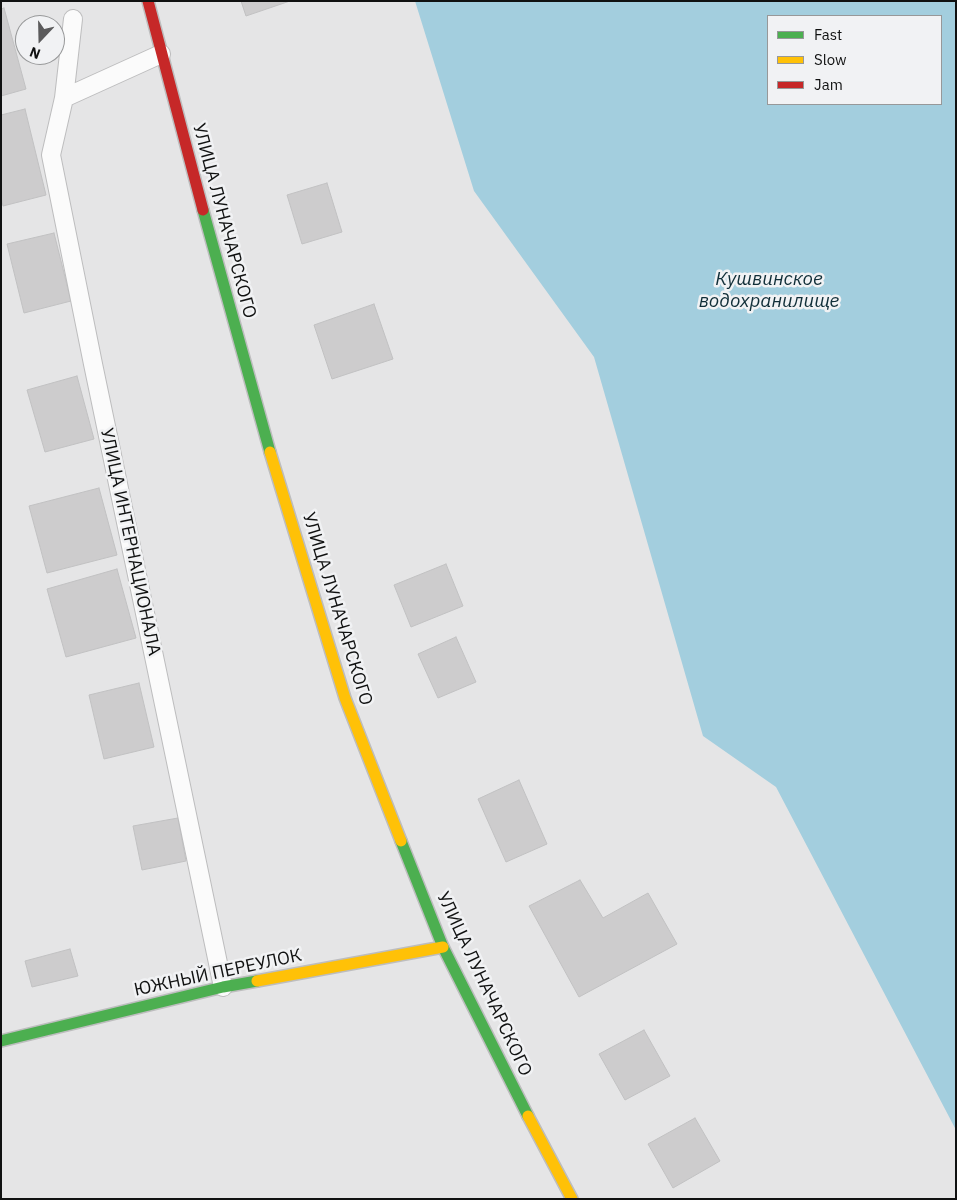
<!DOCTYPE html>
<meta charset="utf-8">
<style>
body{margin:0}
#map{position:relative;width:957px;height:1200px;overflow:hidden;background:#e5e5e6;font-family:"IBM Plex Sans",sans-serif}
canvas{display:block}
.frame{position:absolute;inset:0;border:2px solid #101111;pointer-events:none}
.legend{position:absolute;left:767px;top:15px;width:175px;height:90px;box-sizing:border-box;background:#f1f2f4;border:1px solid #979899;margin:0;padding:6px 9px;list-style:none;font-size:15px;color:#101111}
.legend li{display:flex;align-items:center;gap:10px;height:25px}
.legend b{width:25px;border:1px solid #979899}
.north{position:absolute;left:15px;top:15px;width:50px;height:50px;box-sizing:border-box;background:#f1f2f4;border:1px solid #979899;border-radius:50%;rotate:201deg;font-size:14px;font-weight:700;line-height:20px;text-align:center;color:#101111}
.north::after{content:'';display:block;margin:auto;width:18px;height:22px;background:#5b5b5c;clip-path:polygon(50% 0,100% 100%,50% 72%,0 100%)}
</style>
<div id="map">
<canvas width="957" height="1200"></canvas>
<div class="frame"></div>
<ul class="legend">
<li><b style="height:6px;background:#4caf50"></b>Fast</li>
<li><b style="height:6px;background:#ffc107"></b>Slow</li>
<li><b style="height:6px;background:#c62828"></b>Jam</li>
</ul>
<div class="north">N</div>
</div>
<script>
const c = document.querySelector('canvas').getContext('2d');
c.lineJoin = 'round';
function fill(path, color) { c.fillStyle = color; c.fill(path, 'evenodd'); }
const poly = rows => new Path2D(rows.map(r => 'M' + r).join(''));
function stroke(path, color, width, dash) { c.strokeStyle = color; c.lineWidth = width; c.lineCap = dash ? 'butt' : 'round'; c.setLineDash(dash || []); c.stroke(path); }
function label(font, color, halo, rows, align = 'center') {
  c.font = font + ' "IBM Plex Sans",sans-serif'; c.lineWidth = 5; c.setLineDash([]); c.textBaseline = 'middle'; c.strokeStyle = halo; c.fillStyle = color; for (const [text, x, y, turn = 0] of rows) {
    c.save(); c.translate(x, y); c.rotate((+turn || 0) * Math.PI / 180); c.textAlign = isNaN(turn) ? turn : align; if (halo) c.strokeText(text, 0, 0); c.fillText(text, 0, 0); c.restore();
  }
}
const water = poly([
 [415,1,956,1,956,1130,776,787,703,736,594,357,474,191],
 [768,16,941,16,941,104,768,104]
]);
const building = poly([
 [241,1,290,1,246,16,241,1],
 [4,8,26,89,1,96,1,9,4,8],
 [25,109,46,195,3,206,1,197,1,115,25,109],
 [327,183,342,232,302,244,287,195,327,183],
 [54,233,71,301,24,313,7,244,54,233],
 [374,304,393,359,332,379,314,325,374,304],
 [77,376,94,439,45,452,27,390,77,376],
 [99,488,117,555,47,573,29,506,99,488],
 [446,564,463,606,411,627,394,585,446,564],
 [117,569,136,638,66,657,47,589,117,569],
 [456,637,476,682,438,698,418,654,456,637],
 [139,683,154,747,104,759,89,695,139,683],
 [519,780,547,844,506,862,478,799,519,780],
 [178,818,186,861,142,870,133,826,178,818],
 [580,880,603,918,648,893,677,944,579,997,529,906,580,880],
 [70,949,78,976,32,987,25,961,70,949],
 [644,1030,670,1076,625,1100,599,1054,644,1030],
 [695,1118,720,1161,673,1188,648,1144,695,1118]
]);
const lane = poly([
 [161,54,64,98,51,155,93,364,223,987],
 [64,98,73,19]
]);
const fast = poly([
 [203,210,270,452],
 [401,841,443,947,528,1116],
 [1,1041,223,987,257,981]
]);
const slow = poly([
 [270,452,345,698,401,841],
 [257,981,443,947],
 [528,1116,572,1199]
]);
const jam = poly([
 [148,1,203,210]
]);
const streetNames = [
 ["УЛИЦА ЛУНАЧАРСКОГО",224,221,75],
 ["УЛИЦА ИНТЕРНАЦИОНАЛА",130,542,78],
 ["УЛИЦА ЛУНАЧАРСКОГО",337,609,73],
 ["ЮЖНЫЙ ПЕРЕУЛОК",218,973,-12],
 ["УЛИЦА ЛУНАЧАРСКОГО",484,984,65]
];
const waterNames = [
 ["Кушвинское",769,280],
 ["водохранилище",769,302]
];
fill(water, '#a3cede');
fill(building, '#cdcccd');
stroke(building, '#c1c1c2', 1);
stroke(lane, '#bdbdbe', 20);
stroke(fast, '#bdbdbe', 14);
stroke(slow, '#bdbdbe', 14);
stroke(jam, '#bdbdbe', 14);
stroke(lane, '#fbfbfb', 18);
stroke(fast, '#4caf50', 11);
stroke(slow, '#ffc107', 11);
stroke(jam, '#c62828', 11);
label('18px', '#101111', '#f1f2f4', streetNames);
label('italic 19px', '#102e38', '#f1f2f4', waterNames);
</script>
